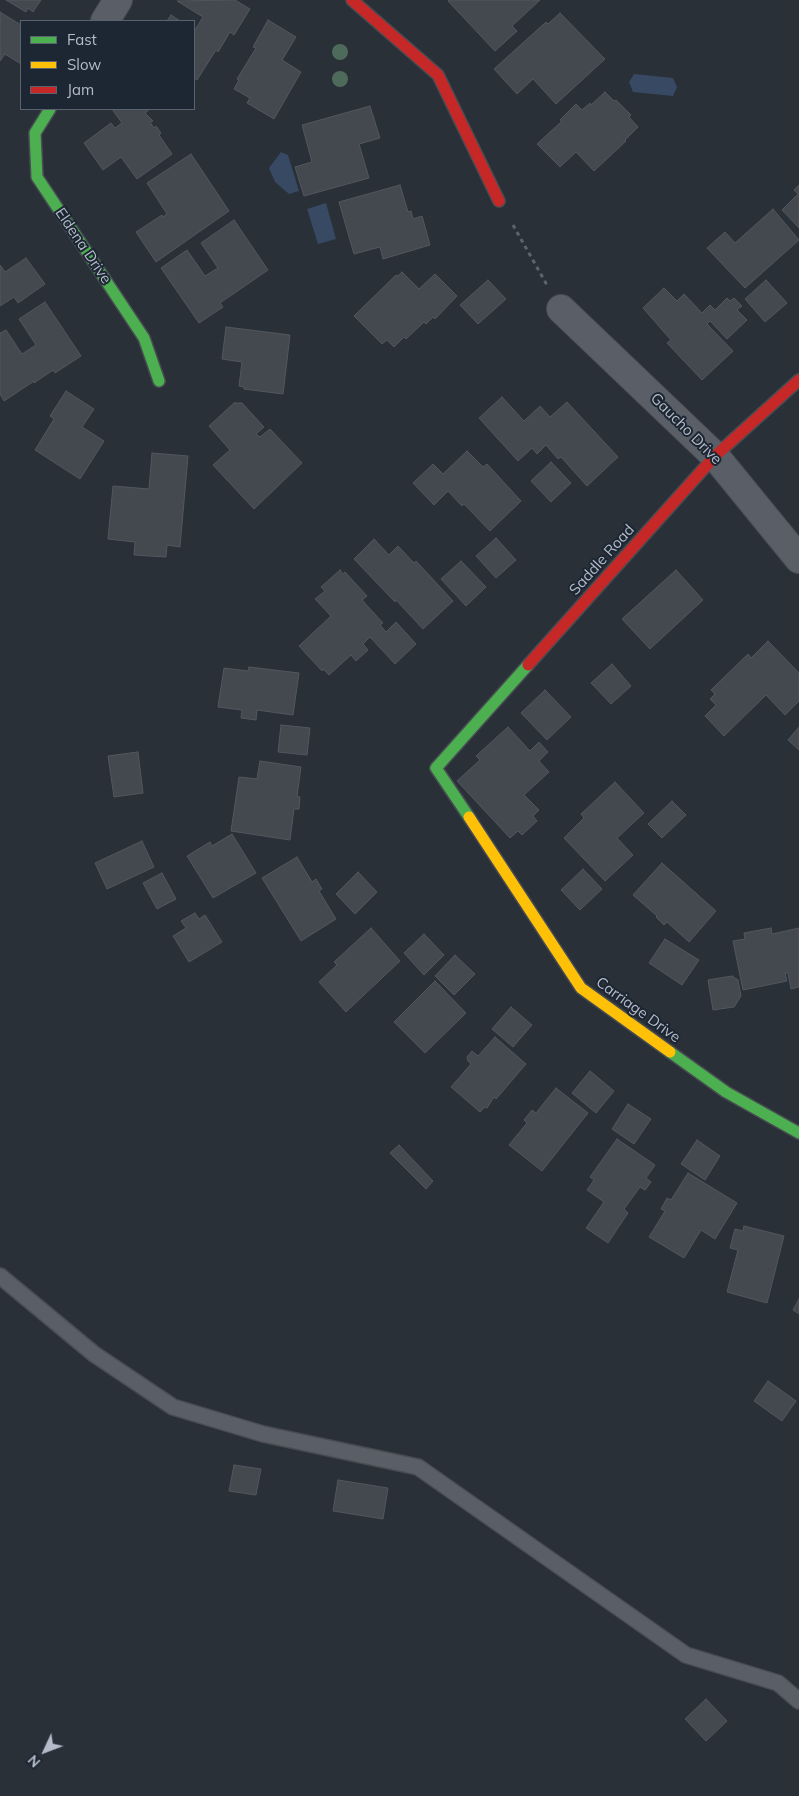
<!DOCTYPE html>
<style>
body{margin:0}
#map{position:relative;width:799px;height:1796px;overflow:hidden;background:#2a3038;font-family:Mulish,sans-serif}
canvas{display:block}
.legend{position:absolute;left:20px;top:20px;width:175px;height:90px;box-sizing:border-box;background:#1d2633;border:1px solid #59626f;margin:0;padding:6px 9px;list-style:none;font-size:15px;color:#b4bcc9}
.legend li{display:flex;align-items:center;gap:10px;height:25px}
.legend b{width:25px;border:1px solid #59626f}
.north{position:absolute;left:20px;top:1726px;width:50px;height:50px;-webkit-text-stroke:4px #1d2633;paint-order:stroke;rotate:227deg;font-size:14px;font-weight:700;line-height:20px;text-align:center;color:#b4bcc9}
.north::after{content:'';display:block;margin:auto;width:18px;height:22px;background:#b4bcc9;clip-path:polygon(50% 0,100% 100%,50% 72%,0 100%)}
</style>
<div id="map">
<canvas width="799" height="1796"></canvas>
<ul class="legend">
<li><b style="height:6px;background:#4caf50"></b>Fast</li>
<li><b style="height:6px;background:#ffc107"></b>Slow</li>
<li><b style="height:6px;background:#c62828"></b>Jam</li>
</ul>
<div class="north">N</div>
</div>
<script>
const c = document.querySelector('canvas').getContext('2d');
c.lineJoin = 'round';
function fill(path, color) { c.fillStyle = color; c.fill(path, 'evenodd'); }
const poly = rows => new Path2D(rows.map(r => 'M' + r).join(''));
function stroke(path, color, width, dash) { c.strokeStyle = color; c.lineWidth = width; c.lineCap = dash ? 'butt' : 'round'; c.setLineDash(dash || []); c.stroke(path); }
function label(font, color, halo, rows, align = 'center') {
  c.font = font + ' Mulish,sans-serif'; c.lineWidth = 4; c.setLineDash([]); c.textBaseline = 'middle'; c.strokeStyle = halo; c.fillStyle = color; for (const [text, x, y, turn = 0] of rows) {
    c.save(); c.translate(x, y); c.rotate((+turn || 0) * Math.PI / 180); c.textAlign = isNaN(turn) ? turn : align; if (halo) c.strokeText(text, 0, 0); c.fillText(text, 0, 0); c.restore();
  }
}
const water = poly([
 [634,74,673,78,677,87,673,96,633,92,629,82],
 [281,152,288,155,299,191,289,194,275,182,269,168],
 [326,203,336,239,318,244,307,209]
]);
const building = poly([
 [6,0,41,0,33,12,28,8,26,12,6,0],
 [235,0,250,9,234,35,230,32,218,52,216,50,197,80,194,78,194,29,195,30,203,17,177,1,235,0],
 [450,0,540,0,512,26,517,31,495,51,448,1,450,0],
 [0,12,21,25,21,64,5,54,0,61,0,12],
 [560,13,605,59,556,104,533,79,517,94,494,69,546,22,548,24,560,13],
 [171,15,180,21,167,21,171,15],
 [268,20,296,37,282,60,301,72,274,119,247,103,250,98,234,89,239,80,237,79,256,48,253,47,268,20],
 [605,92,614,101,616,100,631,115,629,117,638,127,625,140,626,141,594,171,576,152,560,167,537,144,562,121,560,120,576,104,582,110,590,103,591,105,605,92],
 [370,106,380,138,359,144,369,178,304,196,295,167,312,162,302,125,370,106],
 [112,109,150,109,145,113,153,121,150,122,154,128,156,126,161,133,159,135,172,154,137,179,121,157,103,170,84,143,111,123,115,128,122,123,112,109],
 [191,154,229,211,156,262,136,232,162,215,163,217,167,214,147,183,191,154],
 [400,185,408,212,411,211,413,219,422,216,430,245,383,259,380,247,354,254,339,202,400,185],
 [799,185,799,228,782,210,798,194,794,190,799,185],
 [773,209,799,240,745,288,707,248,725,232,735,243,773,209],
 [234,220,268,270,220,303,223,307,199,323,161,268,187,250,205,276,218,268,201,243,234,220],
 [26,258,45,284,18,303,14,297,0,306,0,265,5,272,26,258],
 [402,272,419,289,435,274,457,296,435,319,433,317,426,324,424,322,406,339,404,337,394,347,387,340,382,344,354,316,396,275,398,276,402,272],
 [488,280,506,299,478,324,460,305,488,280],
 [766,280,787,303,765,322,745,299,766,280],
 [664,288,677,301,684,294,702,313,710,305,715,310,727,298,730,301,734,298,742,306,737,310,747,320,727,339,710,321,707,324,733,351,702,380,667,343,671,340,643,308,664,288],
 [45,302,81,356,55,373,53,370,34,383,34,381,4,401,0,394,0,333,6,330,22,354,36,345,19,319,45,302],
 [226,327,290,335,283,394,244,389,244,387,239,386,242,362,222,359,226,327],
 [66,391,94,409,82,427,104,441,80,479,35,450,54,419,50,416,66,391],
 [502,397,524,421,540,406,550,417,567,402,618,457,587,486,561,457,558,459,546,445,537,454,532,448,518,461,479,418,502,397],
 [234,403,242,403,264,427,256,434,260,437,270,429,302,463,254,509,213,465,230,450,209,426,234,403],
 [467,451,483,467,487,464,521,501,490,531,464,504,462,506,448,491,434,505,413,483,433,464,443,474,467,451],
 [152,453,188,456,180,547,167,545,166,557,134,555,135,542,108,539,113,486,149,489,152,453],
 [551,462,571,483,551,502,531,481,551,462],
 [496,538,516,560,496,578,476,556,496,538],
 [374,539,389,555,398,546,414,563,416,561,453,601,423,629,396,600,395,602,354,559,374,539],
 [461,561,486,587,466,606,441,579,461,561],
 [340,570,343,574,345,572,367,596,362,600,383,623,380,625,386,632,396,622,416,644,395,664,370,637,363,644,368,650,356,661,351,655,329,675,323,669,322,671,299,646,331,616,315,599,325,591,321,587,340,570],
 [676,570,703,600,650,649,622,619,676,570],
 [768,641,799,673,799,701,785,715,766,695,724,736,705,716,716,705,710,699,715,694,711,690,748,654,751,658,768,641],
 [612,664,631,686,611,704,591,683,612,664],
 [249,667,299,673,293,715,257,710,256,720,241,718,242,710,218,707,224,668,248,671,249,667],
 [545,690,571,717,547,740,521,713,545,690],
 [281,725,310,728,307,755,278,752,281,725],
 [508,727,530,751,539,742,548,752,539,761,549,772,524,795,539,810,533,816,537,821,522,835,518,831,510,838,457,781,480,760,476,756,508,727],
 [799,727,799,750,788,740,799,727],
 [138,752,143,793,114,797,108,756,138,752],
 [260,761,301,767,297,796,300,797,299,809,294,809,290,840,231,831,239,777,257,779,260,761],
 [615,782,644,813,617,838,633,855,605,881,564,838,584,818,581,814,615,782],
 [672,801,686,815,662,838,648,824,672,801],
 [232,834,256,873,213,898,187,856,210,842,212,846,232,834],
 [142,841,154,867,107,889,95,863,142,841],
 [297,857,312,882,316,879,322,889,319,891,336,919,301,941,262,878,297,857],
 [662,863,716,911,689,942,667,922,664,925,656,917,657,916,633,895,662,863],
 [583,869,602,889,580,910,561,890,583,869],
 [358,872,377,892,355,914,336,894,358,872],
 [162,873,176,899,157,909,143,883,162,873],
 [195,913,199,919,205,915,222,942,189,962,173,936,186,928,181,921,195,913],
 [371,928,400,961,346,1012,319,982,337,965,334,962,371,928],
 [771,928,772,934,799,928,799,987,791,989,788,973,785,973,787,981,743,990,733,941,745,939,744,933,771,928],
 [424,934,444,955,424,975,404,953,424,934],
 [665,939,699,960,682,985,649,963,665,939],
 [455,955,475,974,454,995,435,976,455,955],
 [732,976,738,980,741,996,734,1007,713,1010,708,980,732,976],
 [435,981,466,1013,425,1053,394,1022,435,981],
 [511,1007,532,1025,513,1047,492,1029,511,1007],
 [495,1037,526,1064,496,1099,494,1097,487,1108,485,1107,480,1112,451,1087,471,1064,468,1061,467,1057,472,1051,478,1056,495,1037],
 [590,1071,614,1091,596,1113,572,1093,590,1071],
 [556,1088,588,1113,542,1171,509,1145,527,1123,524,1120,532,1110,536,1113,556,1088],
 [628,1104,651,1119,634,1144,612,1129,628,1104],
 [617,1139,655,1165,646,1178,651,1182,645,1190,640,1187,624,1209,628,1213,608,1243,586,1228,604,1202,587,1190,594,1180,590,1177,617,1139],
 [697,1140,720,1156,705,1180,681,1164,697,1140],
 [399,1145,433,1181,426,1189,390,1153,399,1145],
 [688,1173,737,1203,715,1239,701,1230,684,1258,649,1237,665,1211,661,1209,667,1198,671,1200,688,1173],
 [744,1226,784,1236,767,1303,727,1292,738,1250,730,1248,735,1229,743,1231,744,1226],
 [799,1299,799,1314,793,1310,799,1299],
 [768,1381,796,1401,782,1421,754,1401,768,1381],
 [234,1465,261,1469,256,1495,229,1491,234,1465],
 [338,1480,388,1488,383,1519,333,1511,338,1480],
 [706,1699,727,1721,706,1741,685,1719,706,1699]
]);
const path = poly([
 [513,225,547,285]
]);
const lane = poly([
 [0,1276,94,1354,173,1407,263,1434,418,1467,686,1655,778,1683,799,1701]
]);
const street = poly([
 [105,21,118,0],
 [561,309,715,456,799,559]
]);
const fast = poly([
 [50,109,35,133,37,177,144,338,159,381],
 [469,817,436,768,528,665],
 [670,1052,726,1092,799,1133]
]);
const slow = poly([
 [469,817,581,988,670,1052]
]);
const jam = poly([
 [352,0,438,75,499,201],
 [528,665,715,456,799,380]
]);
const trees = [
 [340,52],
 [340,79]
];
const streetNames = [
 ["Eldena Drive",83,246,56],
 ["Gaucho Drive",686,429,45],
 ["Saddle Road",602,560,-48],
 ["Carriage Drive",638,1010,36]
];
fill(water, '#384963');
fill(building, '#444950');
stroke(building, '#52575f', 1);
stroke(lane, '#484c53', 18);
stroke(street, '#484c53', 30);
stroke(fast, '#484c53', 14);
stroke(slow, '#484c53', 14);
stroke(jam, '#484c53', 14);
stroke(path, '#5d636a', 3, [4, 4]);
stroke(lane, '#5a5e66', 15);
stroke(street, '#5a5e66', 28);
stroke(fast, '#4caf50', 11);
stroke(slow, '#ffc107', 11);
stroke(jam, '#c62828', 11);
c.fillStyle = '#4e6a5a';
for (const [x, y] of trees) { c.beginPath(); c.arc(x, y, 8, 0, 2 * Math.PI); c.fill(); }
label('15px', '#b4bcc9', '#1d2633', streetNames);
</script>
